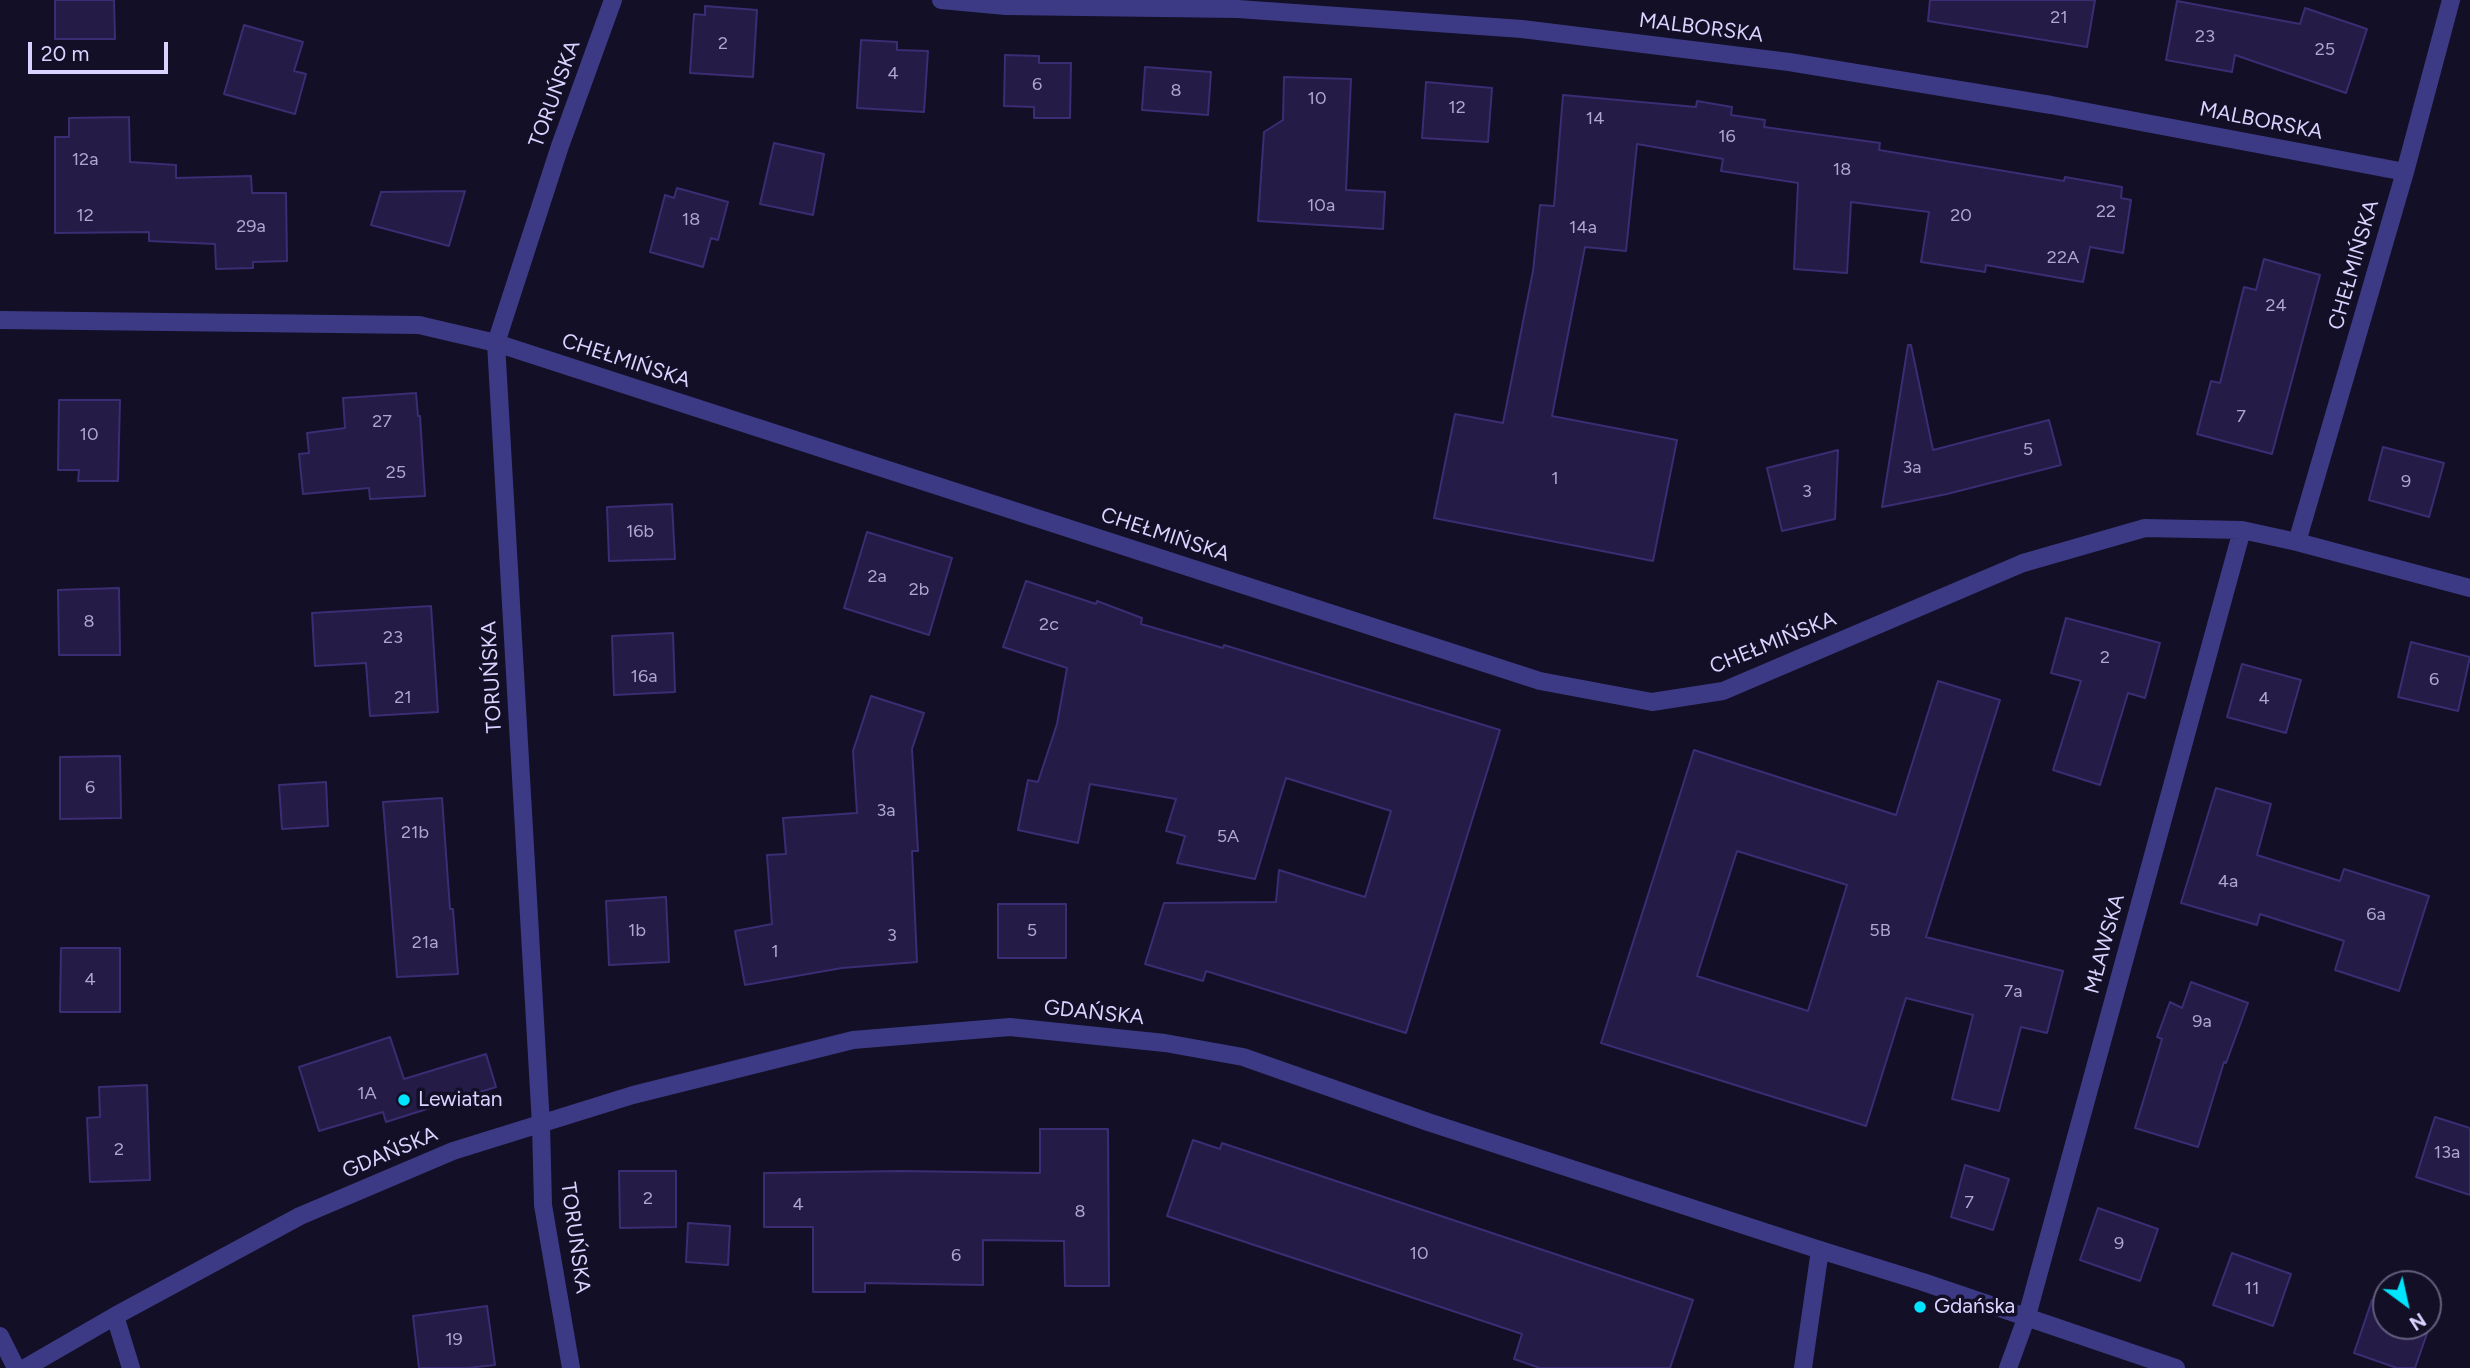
<!DOCTYPE html>
<meta charset="utf-8">
<style>
body{margin:0}
#map{position:relative;width:2470px;height:1368px;overflow:hidden;background:#130f26;font-family:Figtree,sans-serif}
canvas{display:block}
.north{position:absolute;left:2372px;top:1270px;width:70px;height:70px;box-sizing:border-box;background:#130f26;border:2px solid #625e7d;border-radius:50%;rotate:147deg;font-size:19px;font-weight:700;line-height:28px;text-align:center;color:#d9d4ff}
.north::after{content:'';display:block;margin:auto;width:24px;height:32px;background:#00e5ff;clip-path:polygon(50% 0,100% 100%,50% 72%,0 100%)}
.scale{position:absolute;left:28px;top:42px;width:140px;height:32px;box-sizing:border-box;border:4px solid #d9d4ff;border-top:0;padding-left:9px;font-size:21px;line-height:24px;white-space:nowrap;color:#d9d4ff;-webkit-text-stroke:5px #130f26;paint-order:stroke}
</style>
<div id="map">
<canvas width="2470" height="1368"></canvas>
<div class="north">N</div>
<div class="scale">20 m</div>
</div>
<script>
const c = document.querySelector('canvas').getContext('2d');
c.lineJoin = 'round';
function fill(path, color) { c.fillStyle = color; c.fill(path, 'evenodd'); }
const poly = rows => new Path2D(rows.map(r => 'M' + r).join(''));
function stroke(path, color, width, dash) { c.strokeStyle = color; c.lineWidth = width; c.lineCap = dash ? 'butt' : 'round'; c.setLineDash(dash || []); c.stroke(path); }
function label(font, color, halo, rows, align = 'center') {
  c.font = font + ' Figtree,sans-serif'; c.lineWidth = 7; c.setLineDash([]); c.textBaseline = 'middle'; c.strokeStyle = halo; c.fillStyle = color; for (const [text, x, y, turn = 0] of rows) {
    c.save(); c.translate(x, y); c.rotate((+turn || 0) * Math.PI / 180); c.textAlign = isNaN(turn) ? turn : align; if (halo) c.strokeText(text, 0, 0); c.fillText(text, 0, 0); c.restore();
  }
}
const building = poly([
 [55,0,114,0,115,39,55,39,55,0],
 [1930,0,2095,0,2087,47,1928,21,1930,0],
 [2177,1,2300,24,2305,8,2367,29,2346,93,2235,55,2232,72,2166,60,2177,1],
 [705,6,757,10,753,77,690,73,694,14,705,15,705,6],
 [244,25,303,42,294,71,306,74,295,114,224,94,244,25],
 [861,40,897,42,897,50,928,51,924,112,857,108,861,40],
 [1005,55,1039,56,1039,63,1071,63,1070,118,1034,118,1034,107,1004,106,1005,55],
 [1145,67,1211,72,1208,115,1142,110,1145,67],
 [1284,77,1351,79,1346,190,1385,192,1383,229,1258,221,1264,132,1283,120,1284,77],
 [1426,82,1492,88,1488,142,1422,138,1426,82],
 [1563,95,1696,107,1697,101,1732,107,1731,115,1765,120,1764,127,1880,143,1879,150,2064,181,2065,177,2122,187,2121,198,2131,200,2123,253,2090,247,2083,282,1986,265,1985,272,1921,262,1929,212,1851,202,1847,273,1794,269,1798,183,1721,171,1723,159,1637,144,1626,251,1585,247,1552,416,1677,440,1653,561,1434,518,1455,414,1503,423,1533,271,1540,205,1554,206,1563,95],
 [129,117,130,162,176,165,176,178,251,176,252,193,286,193,287,261,253,262,253,268,216,269,215,244,149,241,149,232,55,233,55,137,69,137,69,118,129,117],
 [774,143,824,154,813,215,760,204,774,143],
 [677,188,728,202,718,240,711,238,703,267,650,252,665,195,674,198,677,188],
 [465,191,449,246,371,225,381,192,465,191],
 [2264,259,2320,275,2272,454,2197,434,2211,381,2220,383,2244,287,2256,290,2264,259],
 [1908,345,1911,345,1933,450,2049,420,2061,465,1947,494,1882,507,1908,345],
 [416,393,418,416,420,416,425,496,370,499,369,488,303,494,299,454,309,453,307,433,345,428,343,398,416,393],
 [59,400,120,400,118,481,78,481,79,470,58,470,59,400],
 [2383,447,2444,463,2429,517,2369,500,2383,447],
 [1838,450,1835,519,1782,531,1767,468,1838,450],
 [672,504,675,559,609,561,607,507,672,504],
 [867,532,952,558,929,635,844,608,867,532],
 [1026,581,1096,604,1097,601,1142,618,1141,624,1223,648,1224,645,1500,730,1406,1033,1206,971,1203,981,1145,964,1164,903,1276,902,1279,870,1365,897,1391,811,1286,778,1255,879,1177,863,1185,836,1166,831,1176,799,1090,784,1078,843,1018,830,1028,780,1038,782,1057,724,1067,668,1003,647,1026,581],
 [119,588,120,655,59,655,58,590,119,588],
 [431,606,438,712,370,716,366,663,315,666,312,613,431,606],
 [2066,618,2160,643,2145,698,2128,693,2100,785,2053,770,2081,681,2051,673,2066,618],
 [673,633,675,692,614,695,612,636,673,633],
 [2411,642,2470,657,2458,711,2398,697,2411,642],
 [2242,664,2301,680,2286,733,2227,717,2242,664],
 [1938,681,2000,700,1926,937,2063,971,2047,1033,2021,1027,1999,1111,1952,1099,1973,1015,1906,998,1866,1126,1601,1043,1694,750,1896,815,1938,681],
 [1737,851,1847,885,1808,1011,1697,976,1737,851],
 [871,696,924,713,912,749,918,851,912,851,917,962,842,968,745,985,735,931,772,924,767,855,786,854,783,818,857,813,853,751,871,696],
 [120,756,121,818,60,819,60,757,120,756],
 [326,782,328,826,282,829,279,785,326,782],
 [2216,788,2271,804,2257,855,2340,881,2344,869,2429,896,2399,991,2335,970,2344,941,2260,914,2257,925,2181,903,2216,788],
 [442,798,450,909,453,909,458,974,397,977,383,802,442,798],
 [666,897,669,962,609,965,606,901,666,897],
 [998,904,1066,904,1066,958,998,958,998,904],
 [61,948,120,948,120,1012,60,1012,61,948],
 [2191,982,2248,1003,2226,1063,2224,1062,2198,1147,2135,1128,2162,1039,2157,1037,2170,1002,2182,1008,2191,982],
 [390,1037,404,1079,486,1054,496,1087,386,1122,383,1112,319,1131,299,1067,390,1037],
 [147,1085,150,1180,90,1182,87,1118,100,1117,99,1087,147,1085],
 [2435,1117,2470,1128,2470,1195,2416,1177,2435,1117],
 [1040,1129,1108,1129,1109,1286,1065,1286,1064,1241,983,1240,983,1285,865,1283,865,1292,813,1292,813,1227,764,1227,764,1173,901,1171,1040,1173,1040,1129],
 [1193,1140,1220,1149,1222,1143,1693,1300,1670,1368,1540,1368,1514,1359,1522,1334,1167,1216,1193,1140],
 [1965,1165,2009,1179,1993,1230,1951,1217,1965,1165],
 [619,1171,676,1171,676,1227,620,1228,619,1171],
 [2098,1208,2158,1229,2140,1281,2080,1260,2098,1208],
 [688,1223,730,1226,728,1265,686,1262,688,1223],
 [2232,1253,2291,1274,2273,1326,2213,1305,2232,1253],
 [2372,1300,2386,1306,2386,1326,2428,1326,2428,1321,2431,1322,2415,1368,2397,1368,2354,1353,2372,1300],
 [487,1306,495,1365,467,1368,419,1368,413,1316,487,1306]
]);
const service = poly([
 [1803,1368,1820,1250]
]);
const minor = poly([
 [941,0,1006,6,1238,9,1522,29,1789,62,2051,105,2405,172],
 [0,320,419,325,496,343,1540,681,1652,702,1723,691,2023,563,2145,528,2242,530,2297,542,2470,588],
 [2297,542,2405,172,2451,0],
 [115,1316,131,1368],
 [0,1336,16,1368],
 [25,1368,115,1316,300,1216,453,1151,633,1095,853,1040,1010,1027,1165,1043,1243,1057,1428,1122,1820,1250,1923,1282,2176,1368],
 [571,1368,543,1205,541,1125,496,343,560,146,613,0],
 [2008,1368,2027,1316,2242,530]
]);
const markers = [
 [404,1100,7,"#00e5ff"],
 [1920,1307,7,"#00e5ff"]
];
const numberNames = [
 ["21",2059,18],
 ["23",2205,37],
 ["2",723,44],
 ["25",2325,50],
 ["4",893,74],
 ["6",1037,85],
 ["8",1176,91],
 ["10",1317,99],
 ["12",1457,108],
 ["14",1595,119],
 ["16",1727,137],
 ["12a",85,160],
 ["18",1842,170],
 ["10a",1321,206],
 ["22",2106,212],
 ["12",85,216],
 ["20",1961,216],
 ["18",691,220],
 ["29a",251,227],
 ["14a",1583,228],
 ["22A",2063,258],
 ["24",2276,306],
 ["7",2241,417],
 ["27",382,422],
 ["10",89,435],
 ["5",2028,450],
 ["3a",1912,468],
 ["25",396,473],
 ["1",1555,479],
 ["9",2406,482],
 ["3",1807,492],
 ["16b",640,532],
 ["2a",877,577],
 ["2b",919,590],
 ["8",89,622],
 ["2c",1049,625],
 ["23",393,638],
 ["2",2105,658],
 ["16a",644,677],
 ["6",2434,680],
 ["21",403,698],
 ["4",2264,699],
 ["6",90,788],
 ["3a",886,811],
 ["21b",415,833],
 ["5A",1228,837],
 ["4a",2228,882],
 ["6a",2376,915],
 ["1b",637,931],
 ["5",1032,931],
 ["5B",1880,931],
 ["3",892,936],
 ["21a",425,943],
 ["1",775,952],
 ["4",90,980],
 ["7a",2013,992],
 ["9a",2202,1022],
 ["1A",367,1094],
 ["2",119,1150],
 ["13a",2447,1153],
 ["2",648,1199],
 ["7",1969,1203],
 ["4",798,1205],
 ["8",1080,1212],
 ["9",2119,1244],
 ["10",1419,1254],
 ["6",956,1256],
 ["11",2252,1289],
 ["19",454,1340]
];
const streetNames = [
 ["MALBORSKA",1701,28,7],
 ["TORUŃSKA",555,94,-70],
 ["MALBORSKA",2261,121,11],
 ["CHEŁMIŃSKA",2354,265,-74],
 ["CHEŁMIŃSKA",626,361,18],
 ["CHEŁMIŃSKA",1165,535,18],
 ["CHEŁMIŃSKA",1773,643,-22],
 ["TORUŃSKA",492,677,-93],
 ["MŁAWSKA",2105,944,-75],
 ["GDAŃSKA",1094,1013,6],
 ["GDAŃSKA",390,1153,-23],
 ["TORUŃSKA",575,1238,82]
];
const poiNames = [
 ["Lewiatan",418,1100],
 ["Gdańska",1934,1307]
];
fill(building, '#241b47');
stroke(building, '#3b2d73', 2);
stroke(service, '#3d3a85', 18);
stroke(minor, '#3d3a85', 18);
for (const [x, y, r, color] of markers) { const dot = new Path2D(); dot.arc(x, y, r, 0, 2 * Math.PI); c.fillStyle = color; c.fill(dot); stroke(dot, '#130f26', 2.5); }
label('18px', '#aca6d1', null, numberNames);
label('21px', '#d9d4ff', '#130f26', streetNames);
label('21px', '#d9d4ff', '#130f26', poiNames, 'left');
</script>
